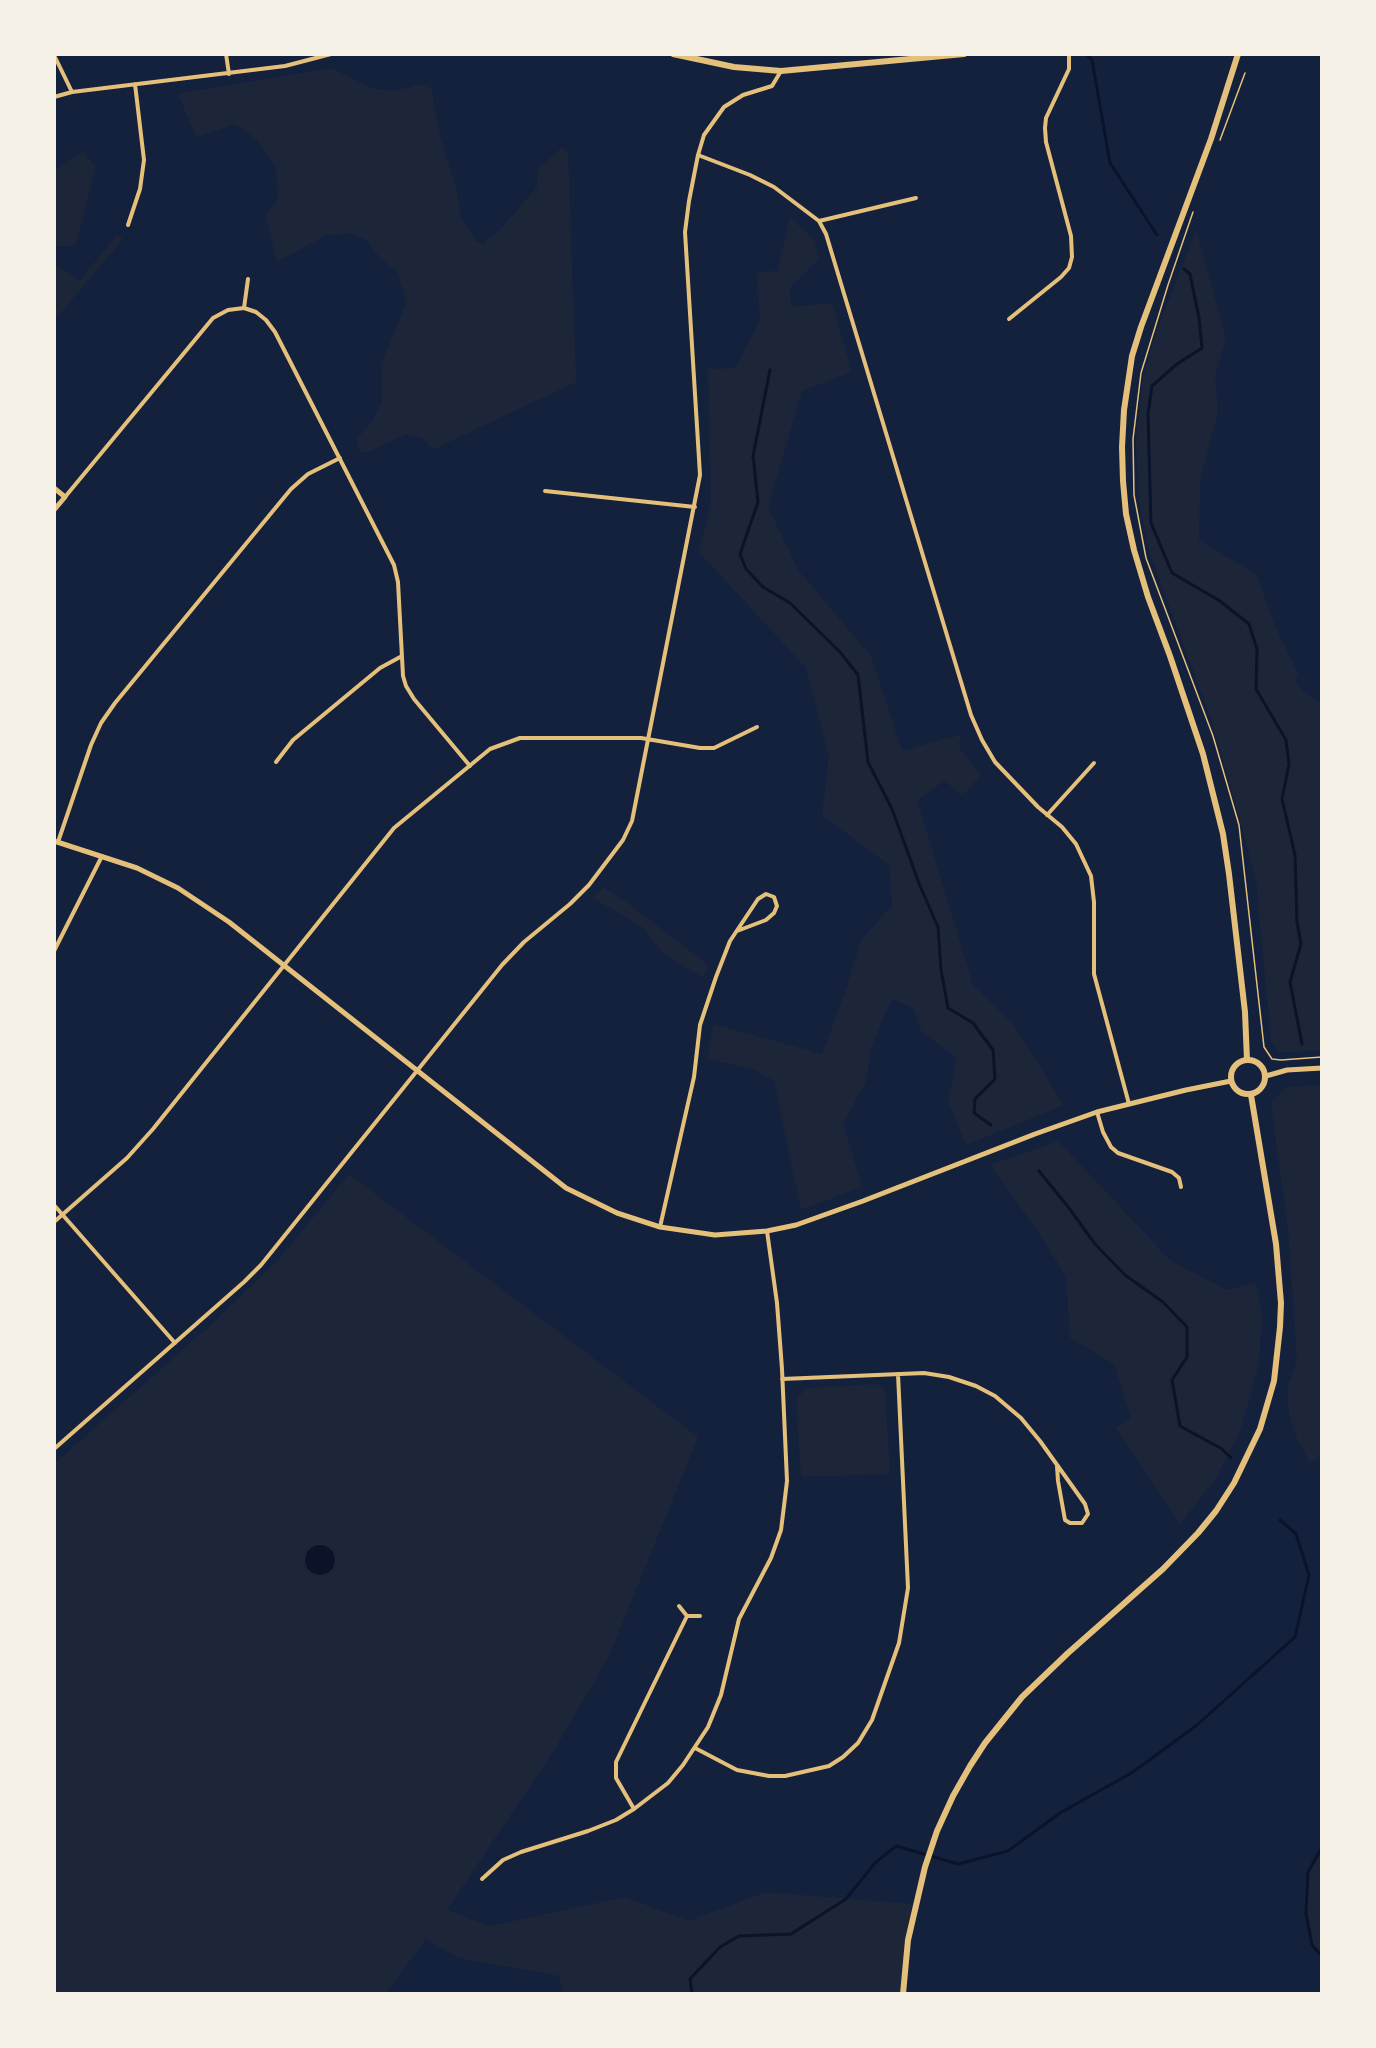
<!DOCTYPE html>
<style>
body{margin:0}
#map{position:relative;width:1376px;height:2048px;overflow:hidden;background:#14213d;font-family:"Roboto Serif",serif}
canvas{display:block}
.frame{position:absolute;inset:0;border:56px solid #f6f1e7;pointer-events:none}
</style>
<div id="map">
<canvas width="1376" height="2048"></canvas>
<div class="frame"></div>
</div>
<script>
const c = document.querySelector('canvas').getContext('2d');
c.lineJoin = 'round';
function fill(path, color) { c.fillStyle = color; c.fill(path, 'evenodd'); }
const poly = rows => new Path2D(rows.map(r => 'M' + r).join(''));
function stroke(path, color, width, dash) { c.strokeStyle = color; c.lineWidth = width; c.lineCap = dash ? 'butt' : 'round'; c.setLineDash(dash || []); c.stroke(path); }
const green = poly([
 [331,68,369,87,390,91,406,88,418,84,431,88,440,135,457,192,462,220,476,241,483,244,503,226,537,187,538,170,540,168,562,147,568,152,576,382,434,449,422,438,406,434,371,451,362,453,358,449,358,437,372,422,382,401,382,362,406,304,404,293,397,272,380,258,366,240,350,233,325,236,277,262,266,216,278,199,276,168,257,140,235,124,196,137,178,94],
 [83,152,96,167,75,246,54,246,54,171],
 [790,217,814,240,819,259,790,288,791,307,832,303,852,372,802,391,768,507,799,571,871,656,902,751,962,734,959,744,960,749,981,775,963,795,944,781,917,800,973,985,1014,1025,1064,1105,966,1145,948,1101,957,1058,921,1031,914,1009,893,999,882,1020,871,1049,866,1081,843,1124,862,1187,801,1210,774,1081,753,1069,708,1059,713,1024,822,1054,845,992,862,938,892,906,889,865,822,815,829,757,806,668,699,552,711,501,708,369,735,368,760,320,757,272,777,271],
 [1196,230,1226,338,1215,376,1218,412,1200,480,1199,540,1257,575,1275,626,1298,673,1295,682,1306,694,1322,704,1322,1051,1279,1052,1271,1040,1256,880,1242,827,1211,719,1150,554,1139,503,1136,439,1143,376,1157,330],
 [117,235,123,239,54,321,54,264,80,280],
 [603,887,629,904,708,965,703,978,662,952,642,927,593,898],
 [1322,1085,1322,1455,1310,1463,1297,1439,1289,1413,1287,1388,1297,1360,1288,1230,1271,1103,1287,1087],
 [1058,1141,1171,1261,1228,1290,1256,1282,1262,1315,1259,1363,1241,1429,1216,1478,1180,1524,1116,1428,1131,1418,1114,1364,1070,1338,1066,1276,1038,1232,990,1165],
 [349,1174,698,1437,610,1654,556,1747,447,1910,490,1926,625,1897,689,1921,765,1892,912,1904,904,1955,903,1994,564,1994,559,1976,458,1958,426,1939,385,1994,54,1994,54,1464,214,1322,278,1260],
 [877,1384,885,1389,890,1474,801,1477,796,1399,807,1388],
 [1322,1847,1322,1956,1312,1945,1306,1913,1308,1872]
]);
const water = poly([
 '305 1560a15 15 0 1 1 30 0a15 15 0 1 1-30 0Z'
]);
const stream = poly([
 [1086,54,1092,60,1110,163,1157,235],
 [1184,269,1190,274,1199,318,1202,348,1177,364,1152,386,1148,414,1151,523,1172,573,1220,601,1249,624,1257,649,1256,689,1286,740,1289,764,1282,799,1295,855,1297,922,1301,944,1290,982,1302,1044],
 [770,370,753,456,758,502,740,554,746,569,763,587,790,603,840,652,858,675,868,762,892,809,920,886,938,927,941,970,948,1008,973,1023,993,1050,995,1079,975,1099,974,1113,991,1125],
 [1039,1171,1069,1208,1095,1244,1125,1275,1163,1302,1187,1327,1187,1357,1172,1380,1180,1426,1222,1449,1231,1458],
 [1322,1847,1308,1872,1306,1913,1312,1945,1322,1956],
 [692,1994,690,1979,720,1947,739,1936,791,1934,846,1899,875,1863,896,1846,958,1864,1008,1851,1060,1813,1133,1772,1197,1725,1295,1637,1309,1575,1296,1534,1280,1520]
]);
const path = poly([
 [1220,140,1245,73],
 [1193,212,1168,285,1141,373,1133,439,1134,495,1146,558,1213,736,1239,825,1264,1047,1272,1059,1281,1060,1322,1057]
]);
const minor = poly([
 [226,54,229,74],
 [54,55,72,92],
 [54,97,72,92,285,66,331,54],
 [698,155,750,175,774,187,819,221,826,234,971,715,982,740,995,762,1038,807,1062,827,1076,844,1091,876,1094,902,1094,974,1129,1104],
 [819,221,916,198],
 [128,225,140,189,144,160,135,84],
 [244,308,248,279],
 [1009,319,1061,277,1069,268,1072,257,1071,236,1046,142,1045,128,1046,118,1069,69,1069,54],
 [545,491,695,507],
 [65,497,213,318,228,310,244,308,256,312,266,320,275,332,394,565,398,582,403,676,406,686,414,699,470,766],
 [276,762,293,740,380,668,402,656],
 [1047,815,1094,763],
 [58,842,91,745,101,723,115,703,291,489,308,474,340,458],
 [54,951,102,856],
 [1097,1112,1103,1132,1111,1147,1118,1153,1172,1172,1179,1178,1181,1187],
 [54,1205,175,1343],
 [54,1222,127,1158,153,1129,394,828,490,749,520,738,641,738,700,748,714,748,757,727],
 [660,1227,694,1077,700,1025,716,977,730,941,758,899,766,894,774,897,777,906,774,913,766,920,737,931],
 [782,1379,924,1373,949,1377,976,1386,995,1396,1021,1418,1040,1441,1085,1504,1088,1514,1082,1523,1070,1523,1065,1520,1058,1481,1057,1466],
 [54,1449,244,1282,261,1265,502,965,524,942,570,904,589,885,623,840,632,821,700,475,685,232,689,201,698,155,704,135,724,107,743,95,772,86,781,71],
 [679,1606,687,1616],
 [695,1748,737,1770,769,1776,785,1776,829,1766,843,1757,858,1743,872,1720,899,1643,908,1588,898,1374],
 [634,1809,616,1778,616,1762,687,1616,700,1616],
 [482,1879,503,1860,521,1852,588,1831,616,1820,634,1809,668,1783,683,1765,708,1727,721,1695,739,1619,771,1558,781,1530,784,1506,787,1481,782,1369,777,1303,767,1231]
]);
const tertiary = poly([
 [54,488,65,497,54,510],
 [54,841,137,868,178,888,229,922,566,1188,617,1213,660,1227,715,1235,767,1231,796,1225,863,1201,1035,1134,1097,1112,1186,1090,1231,1081],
 [1266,1076,1287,1070,1322,1068]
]);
const secondary = poly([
 [673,54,734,67,781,71,964,54],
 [1238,54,1211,139,1141,327,1132,356,1124,410,1122,447,1123,481,1126,514,1134,550,1148,597,1170,656,1203,754,1223,834,1229,874,1245,1012,1247,1060],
 '1231 1077a17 17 0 1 1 34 0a17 17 0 1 1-34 0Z',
 [903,1994,908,1940,925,1867,937,1831,953,1796,970,1766,985,1743,1022,1697,1068,1653,1163,1569,1198,1533,1216,1511,1234,1483,1260,1429,1274,1381,1280,1327,1281,1303,1276,1244,1251,1095]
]);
fill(green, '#1d2539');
fill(water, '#0b132b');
stroke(stream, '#0b132b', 3);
stroke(path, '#e5c07b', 1.5);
stroke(minor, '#e5c07b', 4);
stroke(tertiary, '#e5c07b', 5);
stroke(secondary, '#e5c07b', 6);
</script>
